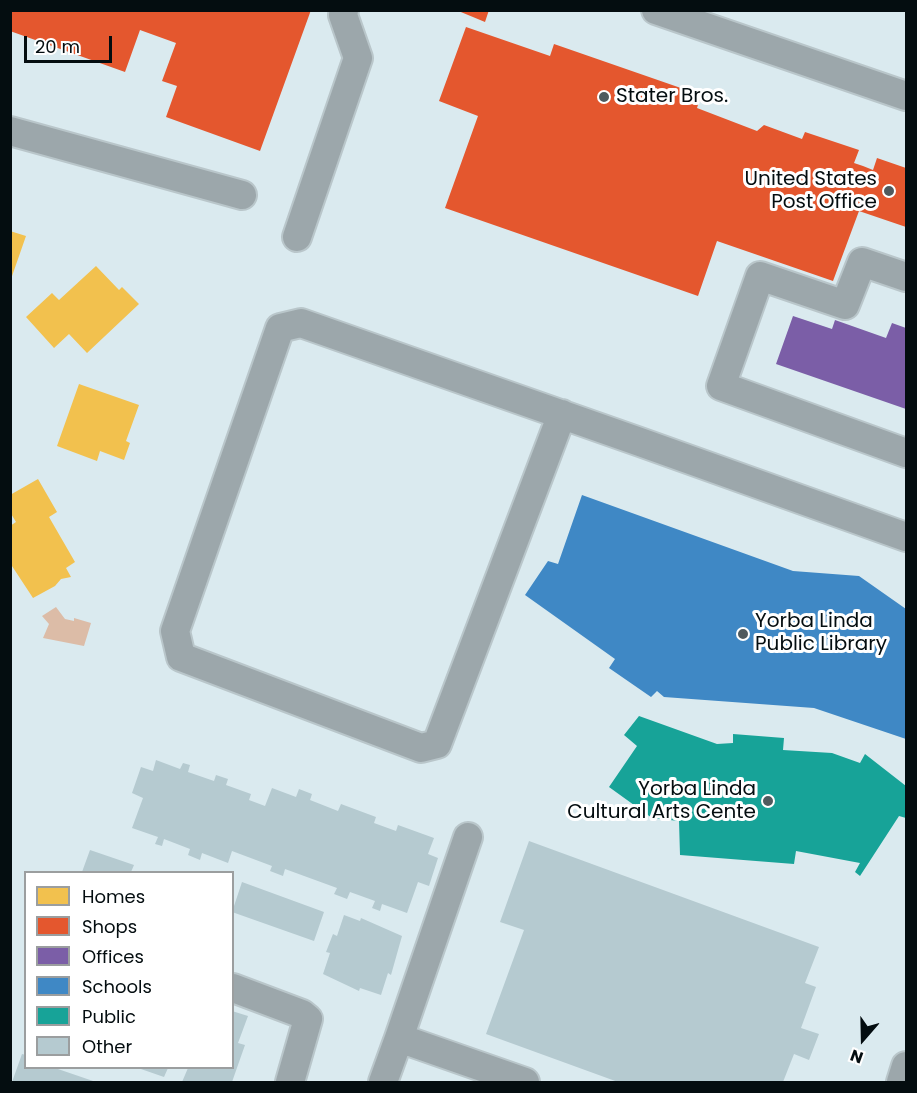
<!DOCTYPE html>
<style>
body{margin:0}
#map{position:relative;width:917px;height:1093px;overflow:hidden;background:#daeaef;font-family:Poppins,sans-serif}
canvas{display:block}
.frame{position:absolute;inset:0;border:12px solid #040d10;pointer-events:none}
.legend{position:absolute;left:24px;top:871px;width:210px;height:198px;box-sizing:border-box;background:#fff;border:2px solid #9b9e9f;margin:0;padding:8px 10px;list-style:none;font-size:18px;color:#040d10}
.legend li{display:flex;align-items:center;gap:12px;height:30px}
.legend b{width:30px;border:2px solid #9b9e9f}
.north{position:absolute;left:833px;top:1009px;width:60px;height:60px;-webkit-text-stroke:4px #fff;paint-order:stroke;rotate:200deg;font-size:16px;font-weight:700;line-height:24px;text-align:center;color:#040d10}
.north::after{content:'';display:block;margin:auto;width:21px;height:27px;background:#040d10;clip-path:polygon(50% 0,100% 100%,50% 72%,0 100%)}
.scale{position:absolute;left:24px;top:36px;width:88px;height:27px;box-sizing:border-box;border:3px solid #040d10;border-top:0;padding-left:8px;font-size:18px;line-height:21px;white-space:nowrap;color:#040d10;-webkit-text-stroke:4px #fff;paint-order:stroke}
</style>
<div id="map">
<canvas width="917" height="1093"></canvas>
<div class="frame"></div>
<ul class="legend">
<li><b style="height:16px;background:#f2c14e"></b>Homes</li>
<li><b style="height:16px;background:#e4572e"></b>Shops</li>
<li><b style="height:16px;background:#7b5ea7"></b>Offices</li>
<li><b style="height:16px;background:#3f88c5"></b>Schools</li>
<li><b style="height:16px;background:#17a398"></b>Public</li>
<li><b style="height:16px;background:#b5cad0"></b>Other</li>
</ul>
<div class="north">N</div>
<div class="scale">20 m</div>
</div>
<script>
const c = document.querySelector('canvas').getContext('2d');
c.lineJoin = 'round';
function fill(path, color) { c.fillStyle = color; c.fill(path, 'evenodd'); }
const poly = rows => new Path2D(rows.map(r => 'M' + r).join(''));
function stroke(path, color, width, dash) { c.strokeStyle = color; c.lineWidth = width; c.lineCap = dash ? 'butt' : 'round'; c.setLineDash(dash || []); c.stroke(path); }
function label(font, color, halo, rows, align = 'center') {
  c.font = font + ' Poppins,sans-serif'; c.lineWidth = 6; c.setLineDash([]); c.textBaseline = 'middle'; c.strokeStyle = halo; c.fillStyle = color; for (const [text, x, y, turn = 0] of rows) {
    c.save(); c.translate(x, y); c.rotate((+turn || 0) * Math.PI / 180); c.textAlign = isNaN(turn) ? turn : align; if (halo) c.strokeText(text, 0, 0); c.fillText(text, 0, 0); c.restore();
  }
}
const water = poly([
 [56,607,65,619,74,621,74,618,91,623,84,646,43,638,49,624,42,616]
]);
const homes = poly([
 [10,231,26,236,11,279,10,279],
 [96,266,119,290,122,287,139,304,87,353,69,334,54,348,26,317,52,293,59,300],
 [79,384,139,405,126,441,130,443,124,460,100,451,97,461,57,446],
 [38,479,57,512,49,517,75,562,66,568,71,577,61,579,55,586,33,598,10,563,10,526,16,522,10,512,10,495]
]);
const shops = poly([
 [10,10,311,10,260,151,166,117,177,86,162,81,176,43,140,30,125,72,10,31],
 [456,10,489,10,485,22],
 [466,27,550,56,554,44,701,95,697,108,757,131,764,125,802,139,805,132,859,150,854,163,863,166,873,170,877,158,906,168,906,227,859,211,833,281,717,241,698,296,445,208,478,116,439,101]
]);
const offices = poly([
 [793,316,832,329,835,320,886,338,892,323,906,328,906,409,776,364]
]);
const schools = poly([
 [582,495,793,571,859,576,906,609,906,739,814,708,664,697,657,691,651,697,609,668,615,659,525,595,548,561,558,564]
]);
const public = poly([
 [639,716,717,744,733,743,733,734,784,738,783,750,832,753,860,763,865,754,906,786,906,818,899,816,860,876,855,872,860,863,796,851,794,864,680,855,679,821,652,818,609,787,637,746,624,735]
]);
const building = poly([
 [156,760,180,769,183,763,190,765,188,772,214,781,216,775,228,779,226,785,251,794,249,800,265,806,272,788,296,797,299,789,312,794,310,800,338,811,341,804,376,817,374,823,396,831,398,825,434,838,428,854,438,858,429,886,418,882,407,913,382,904,380,911,372,908,375,901,350,892,347,899,334,894,337,888,285,869,283,876,270,871,272,866,232,851,228,863,202,853,200,860,188,855,190,849,164,839,162,846,155,844,158,837,132,828,143,798,132,793,141,767,153,771],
 [529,841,819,947,805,983,816,987,801,1028,819,1034,809,1060,794,1054,783,1082,618,1082,486,1034,524,930,500,922],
 [90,850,134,865,131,872,82,872],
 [242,882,324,912,314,941,232,912],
 [344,915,360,921,361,918,402,936,391,975,388,973,381,995,360,988,359,991,323,974,330,953,326,952,333,934,337,936],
 [232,1011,248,1016,238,1043,245,1045,232,1082,182,1082,188,1068,232,1068],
 [22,1054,26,1055,26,1068,55,1068,96,1082,12,1082],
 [138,1068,168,1068,164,1077]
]);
const minor = poly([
 [656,10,906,96],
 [10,131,242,195],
 [297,237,358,58,343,15,344,10],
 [906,277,862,262,845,305,760,276,721,386,906,453],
 [562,414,437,744,421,748,181,657,175,631,280,328,301,323,640,442,906,537],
 [233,988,302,1014,308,1019,290,1082],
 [399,1038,468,837],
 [383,1082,399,1038,525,1082],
 [901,1082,906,1066]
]);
const markers = [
 [604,97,6,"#4f5a5e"],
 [889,191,6,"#4f5a5e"],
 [743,634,6,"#4f5a5e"],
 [768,801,6,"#4f5a5e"]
];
const poiNames = [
 ["Stater Bros.",616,97],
 ["United States",877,180,"right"],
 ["Post Office",877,203,"right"],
 ["Yorba Linda",755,622],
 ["Public Library",755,645],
 ["Yorba Linda",756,790,"right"],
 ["Cultural Arts Cente",756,813,"right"]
];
fill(water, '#dcbca7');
fill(homes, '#f2c14e');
fill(shops, '#e4572e');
fill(offices, '#7b5ea7');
fill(schools, '#3f88c5');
fill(public, '#17a398');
fill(building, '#b5cad0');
stroke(minor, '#b9c6ca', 32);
stroke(minor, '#9ca7ab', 28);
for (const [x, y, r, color] of markers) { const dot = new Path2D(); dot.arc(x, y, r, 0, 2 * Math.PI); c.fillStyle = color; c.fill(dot); stroke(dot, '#fff', 2); }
label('20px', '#040d10', '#fff', poiNames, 'left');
</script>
